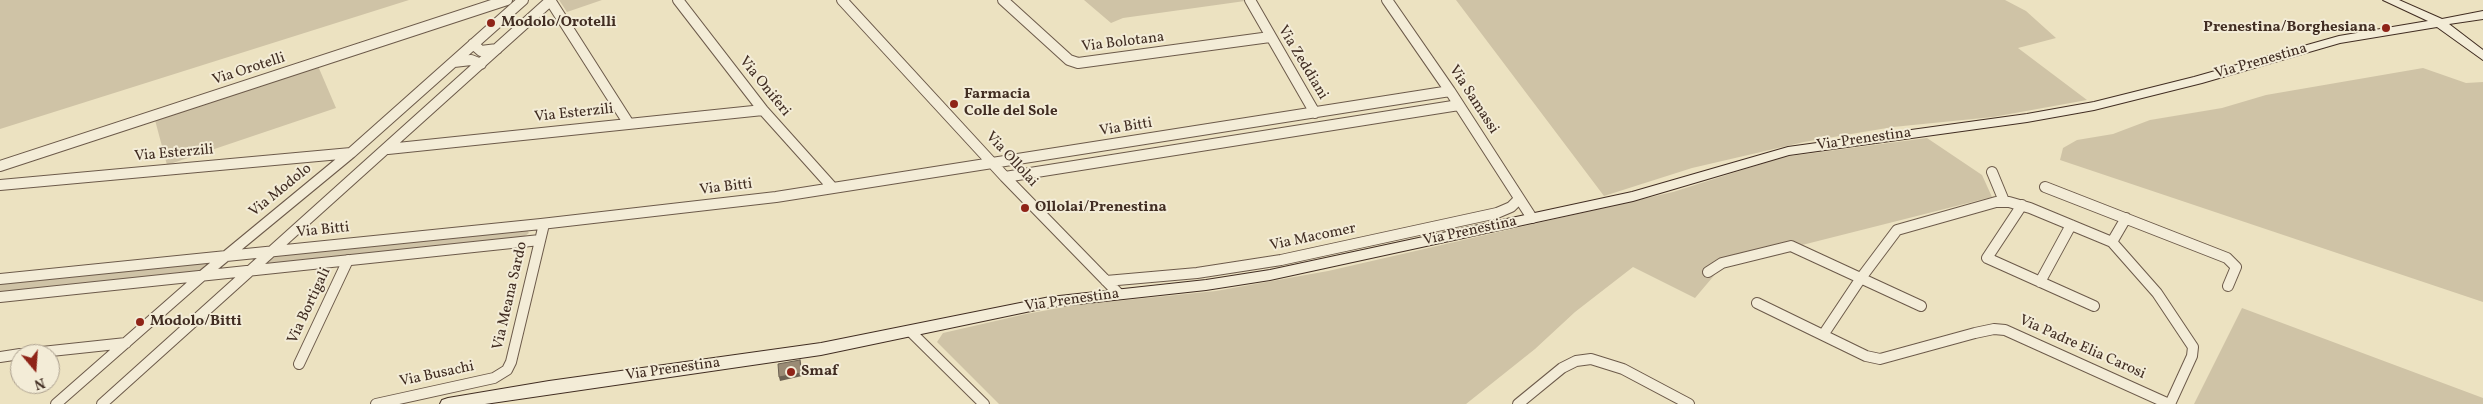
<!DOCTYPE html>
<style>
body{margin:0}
#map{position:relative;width:2483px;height:404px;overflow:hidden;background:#ece2c1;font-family:Vollkorn,serif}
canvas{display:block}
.north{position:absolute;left:10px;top:344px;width:50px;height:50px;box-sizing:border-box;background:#f3ecd7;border:1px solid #aca08f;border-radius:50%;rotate:162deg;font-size:14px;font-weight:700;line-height:20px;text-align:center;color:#412d22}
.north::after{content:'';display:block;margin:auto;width:18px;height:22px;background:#8f2418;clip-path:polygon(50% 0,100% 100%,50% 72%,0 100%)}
</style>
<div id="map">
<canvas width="2483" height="404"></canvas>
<div class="north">N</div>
</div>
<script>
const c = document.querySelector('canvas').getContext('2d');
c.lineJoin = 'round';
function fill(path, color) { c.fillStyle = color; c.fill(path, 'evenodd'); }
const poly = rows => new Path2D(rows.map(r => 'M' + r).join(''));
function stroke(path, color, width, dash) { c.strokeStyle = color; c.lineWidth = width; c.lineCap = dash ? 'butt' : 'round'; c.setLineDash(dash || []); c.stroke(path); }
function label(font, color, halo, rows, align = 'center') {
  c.font = font + ' Vollkorn,serif'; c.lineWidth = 4; c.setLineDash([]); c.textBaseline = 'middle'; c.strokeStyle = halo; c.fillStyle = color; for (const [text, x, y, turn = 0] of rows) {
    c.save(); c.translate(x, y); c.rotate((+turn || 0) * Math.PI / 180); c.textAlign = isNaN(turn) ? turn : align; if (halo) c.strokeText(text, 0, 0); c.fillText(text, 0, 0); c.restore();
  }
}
const green = poly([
 [0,0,409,0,0,129],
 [559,0,602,0,567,12],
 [1084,0,1244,0,1245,1,1123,18,1111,23],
 [1456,0,2005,0,2026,11,2056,38,2018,48,2087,100,1993,117,1893,127,1804,142,1692,168,1604,196],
 [318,66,336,108,167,165,155,120],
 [2423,68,2466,83,2483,82,2483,302,2060,160,2063,148,2077,140,2113,134,2150,120,2222,108,2266,95],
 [1927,138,1982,175,1992,197,1723,265,1695,298,1633,267,1575,312,1535,349,1466,404,999,404,937,342,943,333,1026,314,1076,305,1216,291,1328,271,1673,192,1783,157],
 [527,230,529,233,522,238,264,264,273,256],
 [207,263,200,271,0,292,0,284],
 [2242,308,2483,398,2483,404,2194,404]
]);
const street = poly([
 [550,0,629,124],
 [678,0,763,110,833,188],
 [842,0,1005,177,1119,294],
 [1003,0,1069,60,1078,63,1270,37],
 [1250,0,1315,113],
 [1387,0,1450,91,1532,218],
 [473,44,481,51,497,49],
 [454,62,471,60,481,64],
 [388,149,763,110],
 [0,166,507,0],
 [1992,172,2004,201],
 [1005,177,1459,105],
 [0,185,351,153],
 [2045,187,2227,258,2236,267,2228,286],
 [2022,205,1987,258,2094,306],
 [2112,242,2126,218],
 [1708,272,1722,263,1791,246,1921,306],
 [0,279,541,224,776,197,1450,91],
 [1106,281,1197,273,1281,260,1497,213,1511,207,1519,199],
 [2040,282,2071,225],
 [0,297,540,240],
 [1757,303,1866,356,1880,359,1975,333,1994,329,2005,330,2169,404],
 [911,332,984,404],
 [1823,335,1861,278,1897,230,1996,202,2009,202,2030,208,2112,242,2157,293,2193,347,2192,356,2170,404],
 [23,354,126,343],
 [0,357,20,354],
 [299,364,348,260],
 [56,404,203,275,351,153,523,0],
 [102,404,551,0],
 [376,404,494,378,507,370,511,362,544,224],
 [1518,404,1562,368,1576,361,1591,359,1623,369,1689,404]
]);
const secondary = poly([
 [2383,0,2399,0,2442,19,2483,11,2483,19,2449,24,2483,50,2483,60,2437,27,2340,43,2202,83,2094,110,2027,122,1789,155,1633,201,1270,280,1206,290,1050,307,821,355,485,404,440,404,442,400,448,398,549,381,821,343,1050,297,1206,280,1270,270,1632,192,1788,147,2027,114,2094,102,2194,77,2339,36,2428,21,2383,0]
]);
const shadedWall = poly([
 [800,360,801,363,802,376,780,381,779,377]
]);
const building = poly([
 [800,360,801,373,779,377,778,364,800,360]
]);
const markers = [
 [491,23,5,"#8f2418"],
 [2386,28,5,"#8f2418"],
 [954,104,5,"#8f2418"],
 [1025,208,5,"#8f2418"],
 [140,322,5,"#8f2418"],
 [791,372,5,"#8f2418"]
];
const poiNames = [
 ["Modolo/Orotelli",501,23],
 ["Prenestina/Borghesiana",2376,28,"right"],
 ["Farmacia",964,95],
 ["Colle del Sole",964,112],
 ["Ollolai/Prenestina",1035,208],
 ["Modolo/Bitti",150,322],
 ["Smaf",801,372]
];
const streetNames = [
 ["Via Bolotana",1123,43,-7],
 ["Via Prenestina",2261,62,-16],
 ["Via Zeddiani",1302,63,59],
 ["Via Orotelli",249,70,-18],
 ["Via Oniferi",764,87,51],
 ["Via Samassi",1473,100,57],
 ["Via Esterzili",574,114,-6],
 ["Via Bitti",1126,128,-9],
 ["Via Prenestina",1864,140,-8],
 ["Via Esterzili",174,154,-5],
 ["Via Ollolai",1011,160,47],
 ["Via Bitti",726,188,-7],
 ["Via Modolo",281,191,-39],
 ["Via Bitti",323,231,-6],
 ["Via Prenestina",1470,232,-12],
 ["Via Macomer",1313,238,-12],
 ["Via Meana Sardo",511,296,-77],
 ["Via Prenestina",1072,301,-8],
 ["Via Bortigali",310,306,-65],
 ["Via Padre Elia Carosi",2082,348,24],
 ["Via Prenestina",673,370,-8],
 ["Via Busachi",437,375,-12]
];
fill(green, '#cfc3a6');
stroke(street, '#6c5a4a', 12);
stroke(secondary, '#412d22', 2);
stroke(street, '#f3ecd7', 10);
fill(secondary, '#f3ecd7');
fill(shadedWall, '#6c6152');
fill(building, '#9a8b75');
stroke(building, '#6c6152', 1);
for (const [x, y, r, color] of markers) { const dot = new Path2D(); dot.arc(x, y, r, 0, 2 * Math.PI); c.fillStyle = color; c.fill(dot); stroke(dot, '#f3ecd7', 2); }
label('bold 15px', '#412d22', '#f3ecd7', poiNames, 'left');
label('15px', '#412d22', '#f3ecd7', streetNames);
</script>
